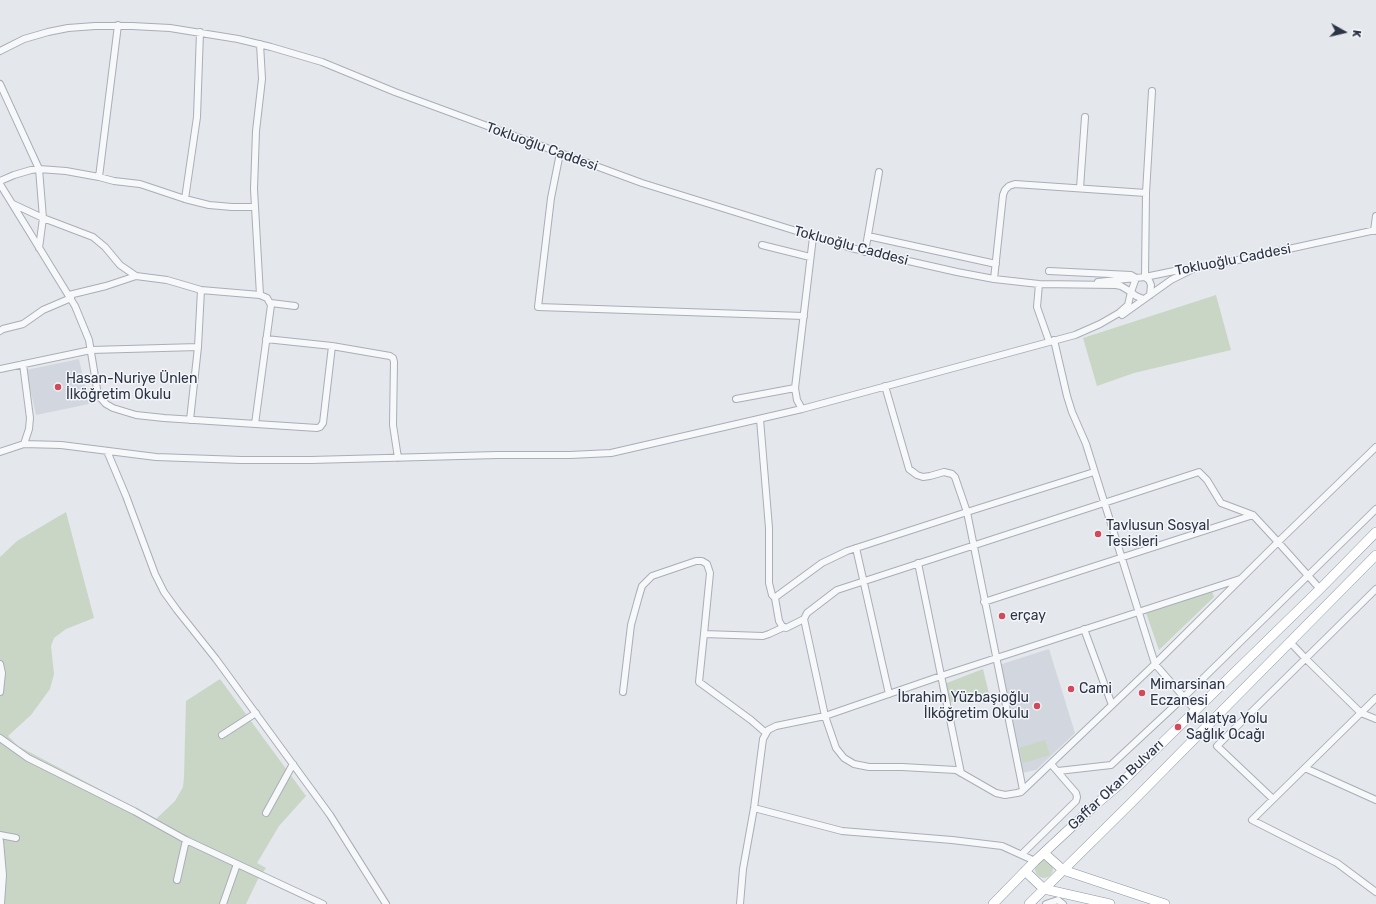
<!DOCTYPE html>
<meta charset="utf-8">
<style>
body{margin:0}
#map{position:relative;width:1376px;height:904px;overflow:hidden;background:#e4e7ec;font-family:Rubik,sans-serif}
canvas{display:block}
.north{position:absolute;left:1324px;top:12px;width:40px;height:40px;-webkit-text-stroke:3px #f4f6f9;paint-order:stroke;rotate:98deg;font-size:11px;font-weight:700;line-height:16px;text-align:center;color:#2b3445}
.north::after{content:'';display:block;margin:auto;width:14px;height:18px;background:#2b3445;clip-path:polygon(50% 0,100% 100%,50% 72%,0 100%)}
</style>
<div id="map">
<canvas width="1376" height="904"></canvas>
<div class="north">K</div>
</div>
<script>
const c = document.querySelector('canvas').getContext('2d');
c.lineJoin = 'round';
function fill(path, color) { c.fillStyle = color; c.fill(path, 'evenodd'); }
const poly = rows => new Path2D(rows.map(r => 'M' + r).join(''));
function stroke(path, color, width, dash) { c.strokeStyle = color; c.lineWidth = width; c.lineCap = dash ? 'butt' : 'round'; c.setLineDash(dash || []); c.stroke(path); }
function label(font, color, halo, rows, align = 'center') {
  c.font = font + ' Rubik,sans-serif'; c.lineWidth = 3; c.setLineDash([]); c.textBaseline = 'middle'; c.strokeStyle = halo; c.fillStyle = color; for (const [text, x, y, turn = 0] of rows) {
    c.save(); c.translate(x, y); c.rotate((+turn || 0) * Math.PI / 180); c.textAlign = isNaN(turn) ? turn : align; if (halo) c.strokeText(text, 0, 0); c.fillText(text, 0, 0); c.restore();
  }
}
const built = poly([
 [79,359,89,404,36,415,26,370],
 [1049,649,1075,733,1036,770,1021,773,999,665]
]);
const green = poly([
 [1216,295,1231,350,1134,373,1097,386,1083,338],
 [66,512,94,618,66,629,54,638,51,646,54,674,50,689,31,715,8,736,18,746,156,819,175,801,183,787,184,777,186,701,220,679,306,796,279,826,257,863,266,868,258,879,246,904,0,904,0,557,17,541],
 [1212,591,1214,597,1159,650,1146,613],
 [983,669,989,694,943,704,939,686],
 [1045,740,1050,755,1023,763,1019,748],
 '1035 869a9 9 0 1 1 18 0a9 9 0 1 1-18 0Z'
]);
const minor = poly([
 [0,51,24,39,48,32,68,28,95,26,132,26,170,28,238,39,271,47,322,62,395,92,642,183,851,248,957,272,994,279,1039,284,1116,285,1121,286,1131,292,1128,305,1119,313,1100,324,1075,335,802,409,611,453,570,455,497,455,311,460,241,460,156,457,61,445,24,444,0,452],
 [0,84,39,169,43,218,39,248],
 [560,153,551,198,538,307,804,316],
 [99,177,118,25],
 [0,181,14,175,31,170,39,169,66,171,99,177,114,181,140,184,185,199,209,205,232,207,255,207],
 [0,184,75,306,89,340,98,395,106,404,113,408,136,415,164,418,317,428,320,427,323,423,332,346],
 [1080,188,1085,117],
 [185,199,197,117,200,32],
 [13,204,43,218,93,237,105,247,120,265,136,276,167,280,201,290,260,295,267,298,271,305,255,424],
 [1374,231,1376,216],
 [868,236,996,264],
 [762,245,810,257],
 [865,252,879,172],
 [1049,271,1131,275,1136,278,1131,292,1136,296,1143,299],
 [994,279,1003,195,1005,190,1009,186,1015,184,1146,193],
 [1098,282,1145,277,1184,269,1215,265,1376,230],
 [1039,284,1037,307,1049,341],
 [69,295,106,286,136,276],
 [260,295,254,189,256,131,262,79,260,44],
 [1150,295,1151,285,1149,280,1145,277,1146,193,1152,91],
 [271,303,295,306],
 [1122,315,1171,280,1193,269],
 [0,331,3,329,23,324,43,310,71,298],
 [266,339,332,346,390,356,393,358,394,362,393,425,398,458],
 [1054,340,1067,396,1072,412,1086,444,1155,664,1195,710],
 [23,364,30,418,29,429,24,444],
 [0,369,91,350,198,347],
 [736,399,795,388],
 [802,409,797,400,795,388,813,237],
 [760,419,769,528,769,583,772,595,775,598],
 [190,420,198,347,201,290],
 [107,451,126,496,155,574,164,592,177,610,216,659,330,815,386,904],
 [856,548,889,694],
 [918,563,961,773],
 [1320,589,1278,542,1253,515,1221,503,1207,480,1199,472,837,590,807,613,804,619,825,716,836,748,844,758,854,764,869,767,902,767,956,770,996,793,1005,795,1017,793,1021,792,1155,664,1278,542,1376,447],
 [984,602,1253,515],
 [804,619,786,628,782,626,779,621,775,598,777,596,822,563,847,551,967,512,955,477,952,474,944,472,930,476,923,477,917,475,909,469,885,386],
 [1084,629,1112,705],
 [1290,642,1306,659,1361,713,1376,719],
 [0,664,2,673,0,692],
 [623,692,631,625,639,596,642,586,652,576,696,561,702,561,707,564,710,573,704,634],
 [1376,698,1252,820,1337,863,1376,892],
 [766,733,751,720,699,682,704,634,763,636,769,634,784,627],
 [222,735,256,713],
 [0,738,28,758,134,811,186,840,323,904],
 [1305,768,1376,800],
 [1058,771,1111,765,1184,697,1376,509],
 [1023,790,967,512,1094,472],
 [1273,799,1217,746,1376,589],
 [754,808,842,831,952,840,1002,846,1035,861],
 [266,813,293,764],
 [0,835,16,838],
 [0,841,3,875,1,904],
 [1022,854,1076,801,1077,797,1076,793,1051,764],
 [177,880,186,840],
 [223,904,237,864],
 [740,904,743,869,754,808,763,739,768,730,776,726,825,716,941,676,1240,579],
 [1046,904,1058,900,1063,904]
]);
const highway = poly([
 [1044,853,1063,870,1165,904],
 [1025,871,1044,889,1110,904],
 [993,904,1035,861,1094,806,1120,784,1320,589,1376,532],
 [1029,904,1133,801,1376,555]
]);
const markers = [
 [58,387,4,"#d1495b"],
 [1098,534,4,"#d1495b"],
 [1002,616,4,"#d1495b"],
 [1071,689,4,"#d1495b"],
 [1142,693,4,"#d1495b"],
 [1037,706,4,"#d1495b"],
 [1178,727,4,"#d1495b"]
];
const streetNames = [
 ["Tokluoğlu Caddesi",542,147,20],
 ["Tokluoğlu Caddesi",851,246,15],
 ["Tokluoğlu Caddesi",1233,260,-11],
 ["Gaffar Okan Bulvarı",1116,785,-43]
];
const poiNames = [
 ["Hasan-Nuriye Ünlen",66,379],
 ["İlköğretim Okulu",66,395],
 ["Tavlusun Sosyal",1106,526],
 ["Tesisleri",1106,542],
 ["erçay",1010,616],
 ["Mimarsinan",1150,685],
 ["Eczanesi",1150,701],
 ["Cami",1079,689],
 ["İbrahim Yüzbaşıoğlu",1029,698,"right"],
 ["İlköğretim Okulu",1029,714,"right"],
 ["Malatya Yolu",1186,719],
 ["Sağlık Ocağı",1186,735]
];
fill(built, '#d2d6de');
fill(green, '#c9d6c5');
stroke(minor, '#a9aeb7', 8);
stroke(highway, '#8b94a3', 10);
stroke(minor, '#f7f8fa', 6);
stroke(highway, '#fff', 9);
for (const [x, y, r, color] of markers) { const dot = new Path2D(); dot.arc(x, y, r, 0, 2 * Math.PI); c.fillStyle = color; c.fill(dot); stroke(dot, '#f4f6f9', 1.5); }
label('14px', '#2b3445', '#f4f6f9', streetNames);
label('14px', '#2b3445', '#f4f6f9', poiNames, 'left');
</script>
